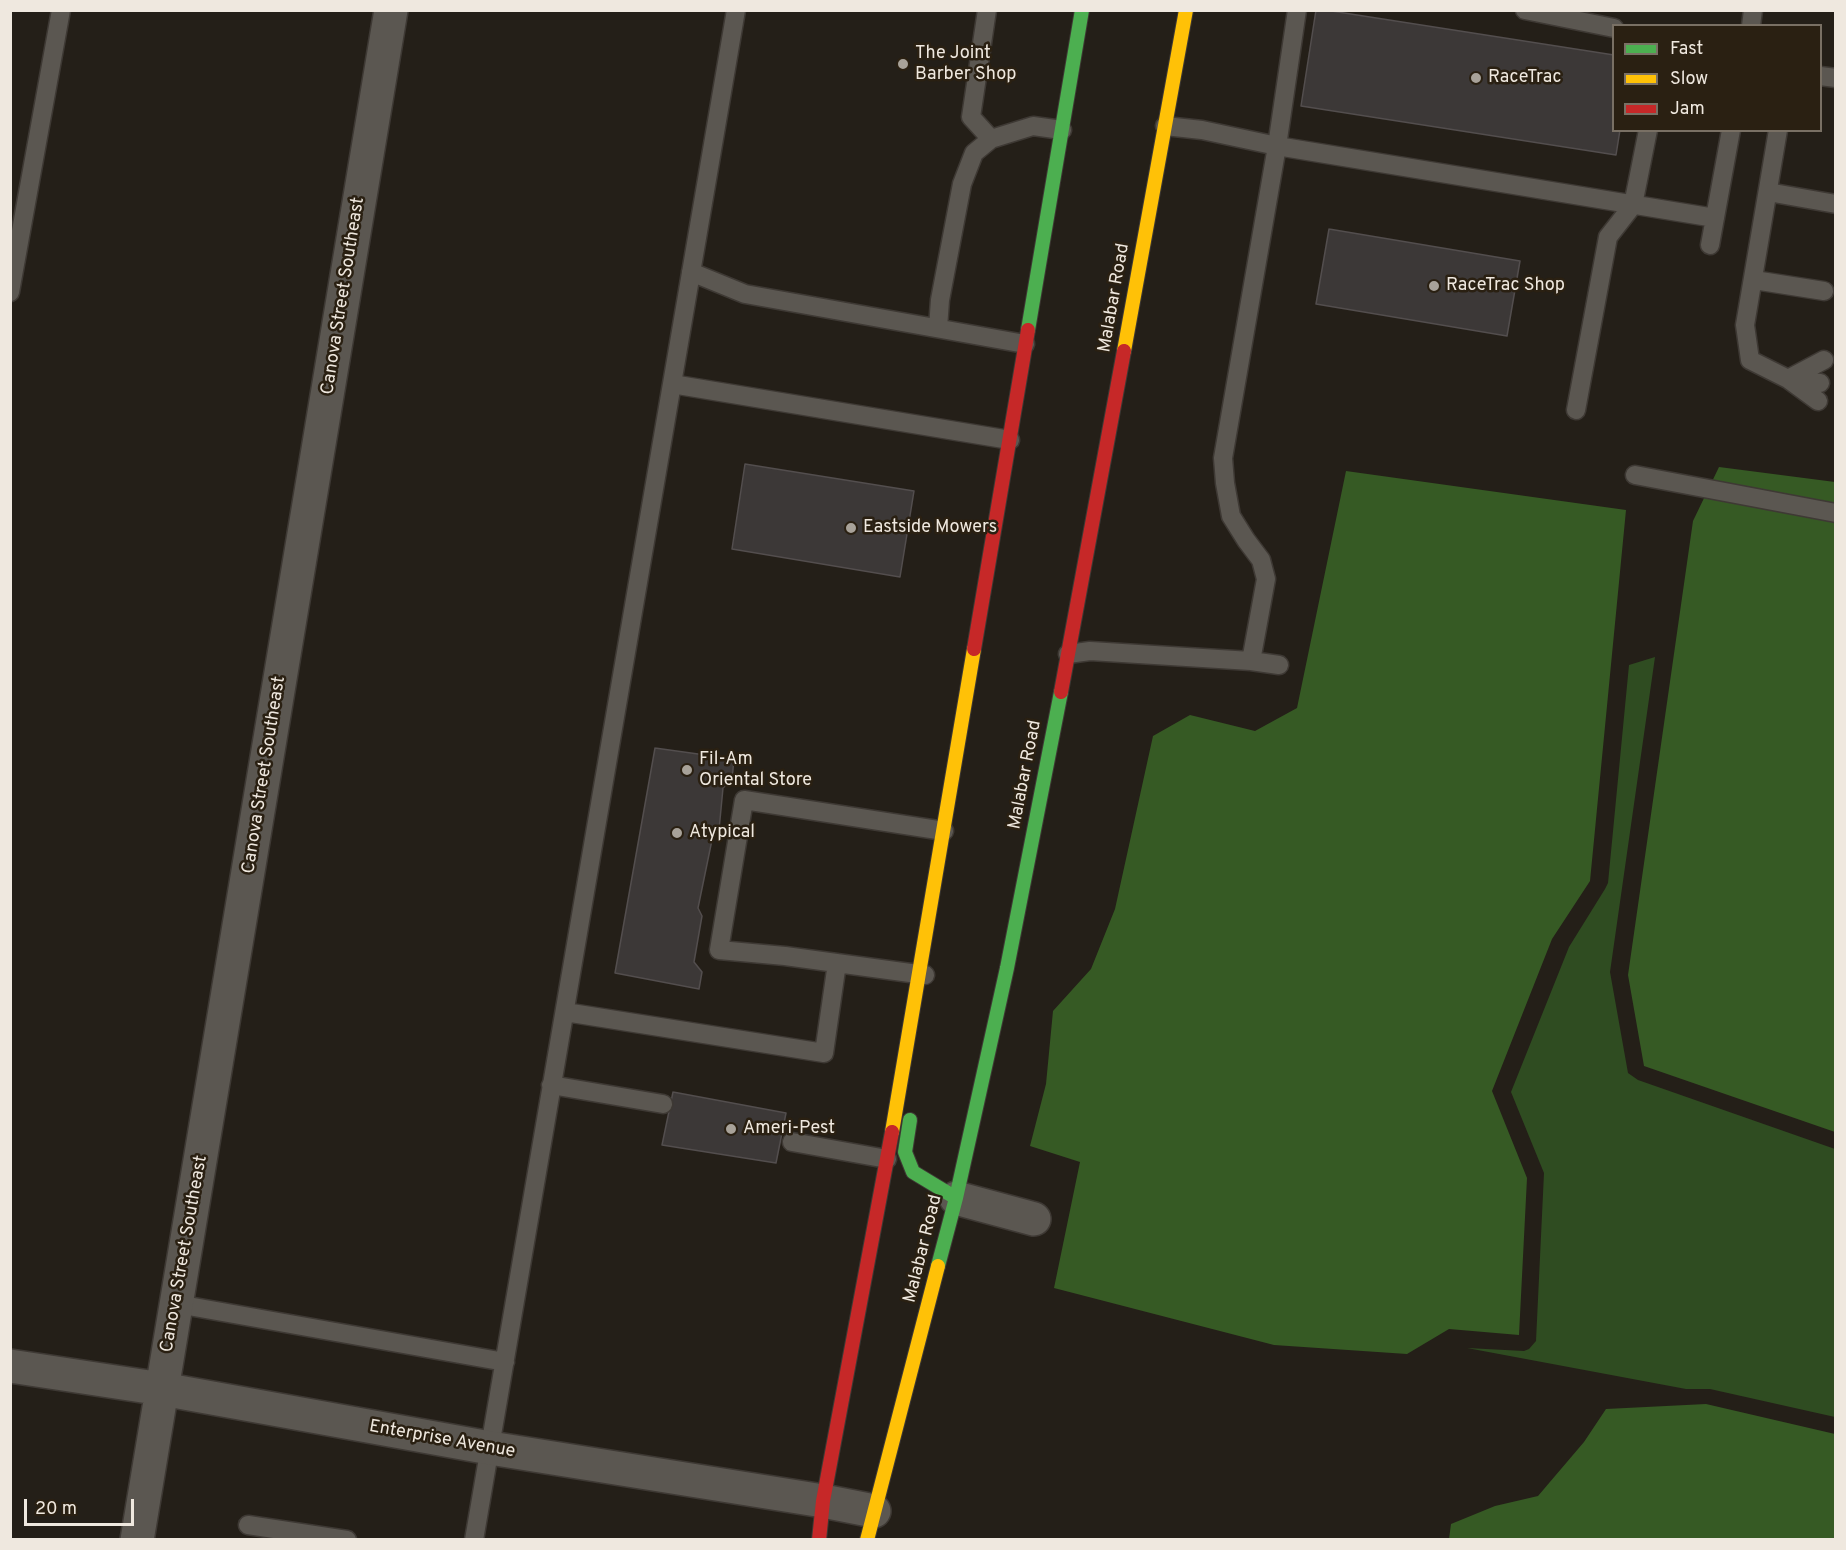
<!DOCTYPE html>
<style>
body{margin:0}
#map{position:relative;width:1846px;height:1550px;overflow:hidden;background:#241f18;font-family:Overpass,sans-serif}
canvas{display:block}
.frame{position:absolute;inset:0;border:12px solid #efe8df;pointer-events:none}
.legend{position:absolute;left:1612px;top:24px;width:210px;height:108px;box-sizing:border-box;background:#2a2012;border:2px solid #797064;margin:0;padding:8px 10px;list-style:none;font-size:18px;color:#efe8df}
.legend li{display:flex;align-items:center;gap:12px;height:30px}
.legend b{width:30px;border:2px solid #797064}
.scale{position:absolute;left:24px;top:1499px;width:110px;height:27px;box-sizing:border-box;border:3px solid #efe8df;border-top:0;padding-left:8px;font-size:18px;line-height:21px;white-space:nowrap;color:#efe8df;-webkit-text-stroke:4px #2a2012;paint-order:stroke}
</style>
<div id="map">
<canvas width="1846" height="1550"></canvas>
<div class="frame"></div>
<ul class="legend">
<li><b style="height:8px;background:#4caf50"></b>Fast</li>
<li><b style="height:8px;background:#ffc107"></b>Slow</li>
<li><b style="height:8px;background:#c62828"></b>Jam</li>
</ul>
<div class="scale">20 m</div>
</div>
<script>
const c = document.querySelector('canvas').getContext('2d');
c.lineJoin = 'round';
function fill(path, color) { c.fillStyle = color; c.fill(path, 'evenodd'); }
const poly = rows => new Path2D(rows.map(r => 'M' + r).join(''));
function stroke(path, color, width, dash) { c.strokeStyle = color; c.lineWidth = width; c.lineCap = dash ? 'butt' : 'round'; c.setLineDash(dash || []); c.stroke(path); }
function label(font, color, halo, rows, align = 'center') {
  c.font = font + ' Overpass,sans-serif'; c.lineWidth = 5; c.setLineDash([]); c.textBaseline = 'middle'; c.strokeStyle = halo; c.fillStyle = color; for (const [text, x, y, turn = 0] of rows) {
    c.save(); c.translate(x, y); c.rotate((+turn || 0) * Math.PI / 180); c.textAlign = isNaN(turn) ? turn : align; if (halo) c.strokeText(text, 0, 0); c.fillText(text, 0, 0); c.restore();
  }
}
const green = poly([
 [1655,657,1610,972,1628,1073,1638,1080,1835,1149,1835,1417,1710,1389,1686,1389,1467,1348,1524,1351,1529,1349,1536,1341,1544,1173,1511,1092,1569,947,1605,889,1608,883,1629,665]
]);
const forest = poly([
 [1719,467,1835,482,1835,1132,1644,1066,1628,975,1693,521],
 [1346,471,1626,510,1590,881,1552,939,1492,1091,1527,1178,1519,1335,1449,1329,1407,1354,1274,1345,1054,1288,1080,1162,1030,1146,1046,1084,1053,1011,1091,969,1115,909,1153,736,1190,715,1255,731,1297,708],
 [1706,1404,1835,1434,1835,1539,1449,1539,1451,1524,1495,1506,1538,1496,1584,1442,1606,1409]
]);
const building = poly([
 [1316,10,1325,10,1614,55,1614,130,1620,130,1616,155,1301,106,1316,10],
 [1329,229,1520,261,1507,336,1316,304,1329,229],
 [745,464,914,491,900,577,732,549,745,464],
 [655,748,734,759,732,780,723,788,719,830,713,835,698,908,702,916,694,962,702,972,699,989,615,973,655,748],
 [673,1092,786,1113,776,1163,662,1145,673,1092]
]);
const lane = poly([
 [987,10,971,117,991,139,1033,126,1062,130],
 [1525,10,1614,28],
 [1751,26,1753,10],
 [1820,76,1836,78],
 [1165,126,1202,130,1277,146,1715,218],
 [1778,130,1745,325,1750,360,1788,379,1820,383],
 [1768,192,1836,204],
 [1710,245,1731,130],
 [691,272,745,294,1025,344],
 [1754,280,1824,291],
 [10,292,61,10],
 [938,328,940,300,962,184,974,153,991,139],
 [672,384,1010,440],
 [1818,401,1788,379,1824,360],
 [1576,410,1608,237,1633,205,1648,130],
 [1635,475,1836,513],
 [1068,654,1090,651,1251,661,1279,665],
 [1251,661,1266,579,1261,560,1246,540,1231,516,1225,483,1223,458,1277,146,1297,10],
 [925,975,785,956,719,950,744,800,944,831],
 [565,1012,824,1053,837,963],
 [551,1085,663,1104],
 [792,1142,887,1159],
 [177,1304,505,1362],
 [248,1525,347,1540],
 [474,1540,736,10]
]);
const street = poly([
 [956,1198,1034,1219],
 [10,1366,162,1389,490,1448,823,1501,874,1511],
 [137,1540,391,10]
]);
const fast = poly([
 [1028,330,1082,10],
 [910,1120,905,1152,913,1172,956,1198],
 [938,1266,956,1198,1007,968,1061,692]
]);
const slow = poly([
 [1124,351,1186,10],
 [892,1132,974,649],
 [867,1540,938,1266]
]);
const jam = poly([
 [974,649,1028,330],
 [1061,692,1124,351],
 [819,1540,823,1501,892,1132]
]);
const markers = [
 [903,64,6,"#a8a299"],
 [1476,78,6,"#a8a299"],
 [1434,286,6,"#a8a299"],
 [851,528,6,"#a8a299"],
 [687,770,6,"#a8a299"],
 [677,833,6,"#a8a299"],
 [731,1129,6,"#a8a299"]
];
const poiNames = [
 ["The Joint",915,54],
 ["Barber Shop",915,75],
 ["RaceTrac",1488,78],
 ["RaceTrac Shop",1446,286],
 ["Eastside Mowers",863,528],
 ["Fil-Am",699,760],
 ["Oriental Store",699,781],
 ["Atypical",689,833],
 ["Ameri-Pest",743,1129]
];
const streetNames = [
 ["Canova Street Southeast",344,296,-81],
 ["Malabar Road",1115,298,-80],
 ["Canova Street Southeast",265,775,-81],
 ["Malabar Road",1026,775,-79],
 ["Malabar Road",924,1249,-76],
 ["Canova Street Southeast",185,1254,-80],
 ["Enterprise Avenue",442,1440,10]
];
fill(green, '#2f4c21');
fill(forest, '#365a24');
fill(building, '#3c3837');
stroke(building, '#534e4e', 1.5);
stroke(lane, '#3e3934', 21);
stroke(street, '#3e3934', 36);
stroke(fast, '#3e3934', 16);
stroke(slow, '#3e3934', 16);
stroke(jam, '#3e3934', 16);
stroke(lane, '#5b5751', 18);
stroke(street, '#5b5751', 33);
stroke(fast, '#4caf50', 14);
stroke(slow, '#ffc107', 14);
stroke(jam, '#c62828', 14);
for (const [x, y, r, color] of markers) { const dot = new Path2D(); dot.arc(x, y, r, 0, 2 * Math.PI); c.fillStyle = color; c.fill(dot); stroke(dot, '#2a2012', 2); }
label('18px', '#efe8df', '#2a2012', poiNames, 'left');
label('18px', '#efe8df', '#2a2012', streetNames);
</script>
